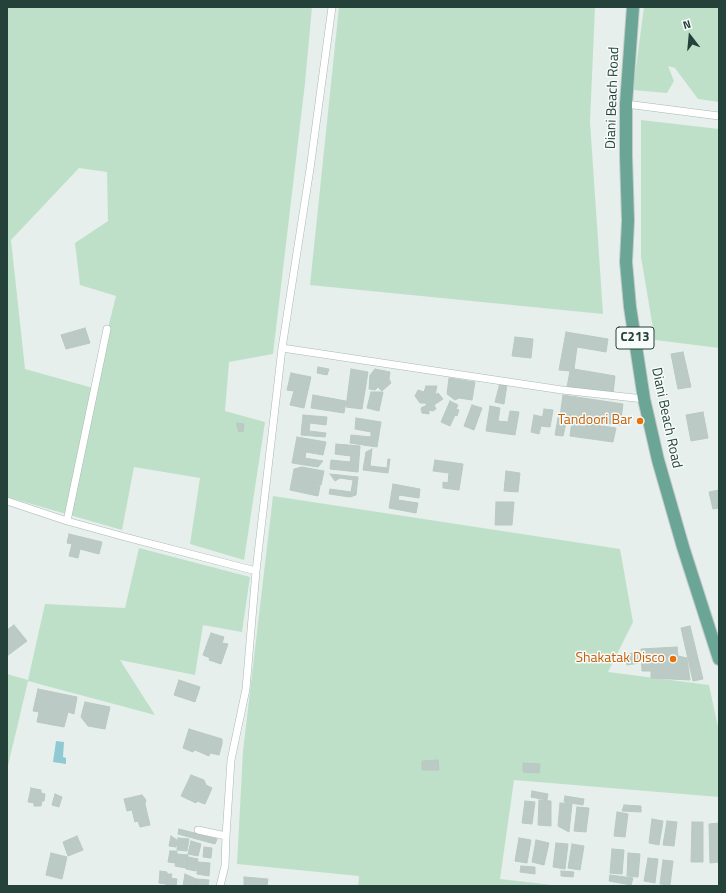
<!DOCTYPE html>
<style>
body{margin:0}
#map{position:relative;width:726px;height:893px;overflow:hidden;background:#e6efeb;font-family:"Titillium Web",sans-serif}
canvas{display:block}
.frame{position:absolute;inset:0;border:8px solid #24423a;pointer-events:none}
.north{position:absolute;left:670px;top:16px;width:40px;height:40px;-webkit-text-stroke:3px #f7fbf9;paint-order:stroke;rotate:344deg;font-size:11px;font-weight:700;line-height:16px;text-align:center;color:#24423a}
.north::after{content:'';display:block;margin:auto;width:14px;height:18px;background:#24423a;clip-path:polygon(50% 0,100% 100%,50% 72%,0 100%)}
</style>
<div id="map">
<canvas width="726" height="893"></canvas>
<div class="frame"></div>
<div class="north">N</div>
</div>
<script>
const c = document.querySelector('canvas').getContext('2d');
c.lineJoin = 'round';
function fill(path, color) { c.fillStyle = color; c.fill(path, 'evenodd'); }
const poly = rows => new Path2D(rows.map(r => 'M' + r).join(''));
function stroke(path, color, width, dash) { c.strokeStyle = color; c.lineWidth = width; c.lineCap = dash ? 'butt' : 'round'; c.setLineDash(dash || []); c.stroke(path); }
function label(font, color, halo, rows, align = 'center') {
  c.font = font + ' "Titillium Web",sans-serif'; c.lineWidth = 3; c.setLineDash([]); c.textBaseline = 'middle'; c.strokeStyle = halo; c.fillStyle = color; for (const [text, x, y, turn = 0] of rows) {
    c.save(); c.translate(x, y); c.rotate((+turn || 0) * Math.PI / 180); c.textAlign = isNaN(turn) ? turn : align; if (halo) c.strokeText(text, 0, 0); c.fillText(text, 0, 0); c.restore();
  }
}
const green = poly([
 [7,7,312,7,305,83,273,354,229,362,225,411,265,422,244,560,190,544,200,478,134,467,122,530,7,497],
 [79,168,107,172,108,221,75,243,80,285,116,296,93,388,25,369,11,240],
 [339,7,595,7,590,122,603,314,310,285],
 [644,7,719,7,719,102,698,99,675,68,668,66,674,81,667,93,633,90],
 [641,120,719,129,719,348,655,340,641,257],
 [273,496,620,549,633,622,608,672,709,685,719,732,719,797,514,780,500,879,552,885,552,886,358,886,359,876,237,864,243,751],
 [139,548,250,577,242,632,203,625,195,675,120,660,155,715,28,681,7,770,7,674,28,680,45,604,125,608]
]);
const water = poly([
 [56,741,64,742,63,757,66,758,66,764,53,762]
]);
const building = poly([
 [85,328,90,343,66,349,61,335,85,328],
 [566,332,608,339,606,352,577,347,574,369,615,376,613,394,567,387,570,371,559,370,566,332],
 [515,337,533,339,531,358,512,356,515,337],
 [683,352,691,387,678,389,671,354,683,352],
 [318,367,329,369,327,375,317,373,318,367],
 [351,369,368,372,362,409,346,407,351,369],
 [375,369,390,372,389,379,391,383,382,391,378,387,375,390,369,389,370,375,375,369],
 [291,373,311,377,304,408,290,405,294,391,287,390,291,373],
 [449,378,475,382,472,400,459,398,455,400,447,394,449,378],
 [500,383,507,384,504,404,495,402,500,383],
 [426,386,437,386,435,395,438,393,443,399,434,405,436,409,433,411,429,410,429,414,422,413,421,408,427,405,425,403,420,403,415,396,418,390,424,392,426,386],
 [371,392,383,392,379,411,367,408,371,392],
 [313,395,346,401,344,413,311,408,313,395],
 [563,395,623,404,620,425,560,416,563,395],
 [450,401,458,405,456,409,459,410,457,416,455,415,450,426,441,422,450,401],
 [472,405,482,408,474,430,464,426,472,405],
 [490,406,500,408,498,421,508,422,510,411,519,412,515,435,486,431,490,406],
 [544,409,553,410,550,427,541,426,544,409],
 [703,412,708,438,691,441,686,415,703,412],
 [303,415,327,417,326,425,310,423,309,431,326,433,325,437,301,435,303,415],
 [534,415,543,417,539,434,531,432,534,415],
 [356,418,381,422,377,447,350,443,351,435,371,437,371,432,355,429,356,418],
 [558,418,567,419,563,436,555,435,558,418],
 [572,421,616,428,613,442,570,436,572,421],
 [237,423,244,424,243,432,238,431,239,428,237,428,237,423],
 [297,437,326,442,323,455,306,452,305,458,323,461,318,467,292,463,297,437],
 [336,444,360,446,358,472,330,469,331,460,350,462,351,456,335,454,336,444],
 [372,449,370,466,387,468,388,459,390,459,388,473,363,470,366,452,372,449],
 [435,460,463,464,459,490,443,488,443,482,448,483,449,473,433,471,435,460],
 [302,467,324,471,321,485,307,482,320,486,318,496,290,490,294,469,302,467],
 [506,471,520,473,518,492,504,491,506,471],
 [330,474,358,477,356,495,350,497,329,494,330,489,351,492,353,480,340,478,335,481,330,474],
 [393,484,420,489,419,498,399,495,398,500,418,503,416,513,389,508,393,484],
 [719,490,719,508,713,509,709,492,719,490],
 [496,502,514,502,512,525,495,525,496,502],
 [69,534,102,542,99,554,80,549,78,558,69,556,72,544,67,543,69,534],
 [14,625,27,641,7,656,7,630,14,625],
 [690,626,703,679,693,681,681,628,690,626],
 [211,633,224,637,222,643,228,644,221,664,209,660,210,658,203,655,211,633],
 [677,647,678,656,687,658,690,680,651,678,651,671,642,671,641,649,677,647],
 [637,652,639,663,627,665,624,655,637,652],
 [179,680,200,687,195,702,174,695,179,680],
 [38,689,77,697,74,714,68,712,64,727,37,722,39,712,33,711,38,689],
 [85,702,110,707,105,729,88,726,81,717,85,702],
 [189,729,222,739,222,744,219,755,210,753,209,756,195,750,193,752,183,748,189,729],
 [438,760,439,770,422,770,422,761,438,760],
 [523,763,540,764,539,773,523,772,523,763],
 [191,775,204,780,206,785,212,788,205,804,197,801,196,803,181,796,191,775],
 [31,788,41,790,41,793,45,794,44,801,42,801,41,806,34,806,34,803,28,802,31,788],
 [532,791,548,794,547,800,531,797,532,791],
 [55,794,62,797,59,807,52,805,55,794],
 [142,795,146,800,145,804,150,825,140,827,138,821,135,822,132,810,127,811,124,799,142,795],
 [565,796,584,799,583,805,564,802,565,796],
 [539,800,551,801,551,826,538,825,539,800],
 [525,801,535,802,532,824,522,823,525,801],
 [560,803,572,804,569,832,558,826,560,803],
 [624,805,641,806,641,812,622,811,624,805],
 [577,807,589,808,586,832,574,831,577,807],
 [617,812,628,814,625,837,614,836,617,812],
 [652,819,663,821,659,845,649,843,652,819],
 [667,821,677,822,674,846,663,845,667,821],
 [692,822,703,822,703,862,691,862,692,822],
 [719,823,719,862,710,863,709,824,719,823],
 [179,829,217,839,215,844,178,834,179,829],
 [77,836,83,850,68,856,63,842,77,836],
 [171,836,177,840,176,847,169,846,171,836],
 [178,838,189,839,187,851,177,850,178,838],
 [519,838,531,840,527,863,515,861,519,838],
 [536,840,549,843,544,865,532,862,536,840],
 [191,841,201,844,198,856,188,854,191,841],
 [556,843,568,844,565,869,553,867,556,843],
 [572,844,584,846,580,870,568,868,572,844],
 [204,847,212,848,211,858,203,857,204,847],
 [612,849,624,850,622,874,610,873,612,849],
 [170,851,177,851,175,863,168,862,170,851],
 [51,853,67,857,62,879,46,875,51,853],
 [628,853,640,854,638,877,627,876,628,853],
 [177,854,188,855,186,868,175,866,177,854],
 [188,857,198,859,196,871,186,869,188,857],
 [648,858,658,859,655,883,644,881,648,858],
 [663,860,673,861,670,885,660,884,663,860],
 [198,862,210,863,209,876,197,874,198,862],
 [521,866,535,867,535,874,520,872,521,866],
 [160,871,167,872,166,884,159,883,160,871],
 [561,871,574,872,573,877,561,876,561,871],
 [167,874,172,874,171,878,177,879,176,886,166,886,167,874],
 [185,874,196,879,195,886,183,886,185,874],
 [610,875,633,878,631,885,609,881,610,875],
 [244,877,268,879,267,886,244,886,244,877],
 [196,879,209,880,208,886,195,886,196,879]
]);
const street = poly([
 [626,104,719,116],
 [282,348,562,390,644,399],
 [7,501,67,521,125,537,256,571],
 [67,521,107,329],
 [198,830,226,836],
 [220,886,225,866,226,836,231,760,246,689,256,571,282,348,310,169,332,7]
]);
const primary = poly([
 [633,7,626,104,626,156,628,221,626,262,630,307,644,399,658,460,683,547,719,659]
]);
const markers = [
 [640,421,4,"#e8710a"],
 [673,659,4,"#e8710a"]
];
const shields = [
 [635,338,38]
];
const shieldNames = [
 ["C213",635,338]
];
const streetNames = [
 ["Diani Beach Road",613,98,-88],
 ["Diani Beach Road",666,418,78]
];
const foodNames = [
 ["Tandoori Bar",632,421],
 ["Shakatak Disco",665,659]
];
fill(green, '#bfe0c8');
fill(water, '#8ec9d4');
fill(building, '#bbcac4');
stroke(building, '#b8c9c2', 1);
stroke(street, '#a8b8b2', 8);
stroke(primary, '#c2cac8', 14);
stroke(street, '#fff', 7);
stroke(primary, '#6aa596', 12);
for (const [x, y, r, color] of markers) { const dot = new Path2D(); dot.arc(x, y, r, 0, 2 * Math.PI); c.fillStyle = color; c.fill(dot); stroke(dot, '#f7fbf9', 1.5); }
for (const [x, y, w] of shields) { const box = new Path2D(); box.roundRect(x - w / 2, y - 11, w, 22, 3); c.fillStyle = '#f7fbf9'; c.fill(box); stroke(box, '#24423a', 1); }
label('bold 13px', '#24423a', null, shieldNames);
label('14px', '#24423a', '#f7fbf9', streetNames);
label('14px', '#c56008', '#f7fbf9', foodNames, 'right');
</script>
